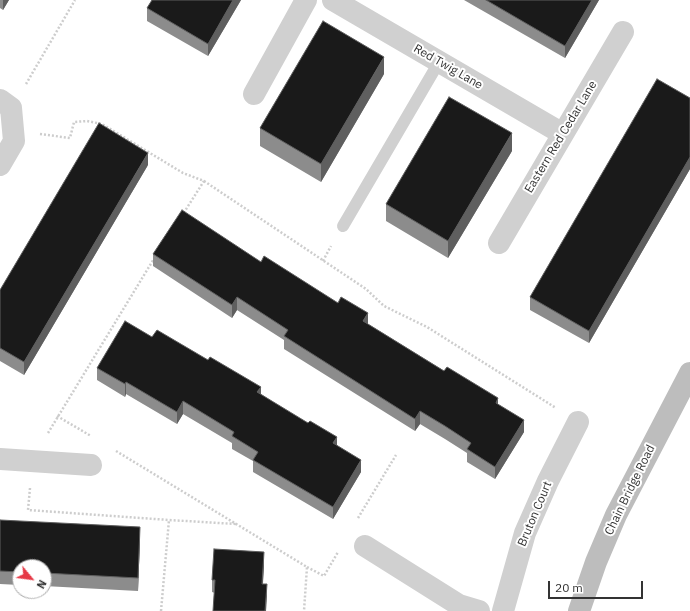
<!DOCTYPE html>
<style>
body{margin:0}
#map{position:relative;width:690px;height:611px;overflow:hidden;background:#fff;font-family:"IBM Plex Sans",sans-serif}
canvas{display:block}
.north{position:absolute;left:12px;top:559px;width:40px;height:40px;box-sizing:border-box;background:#fff;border:1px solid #adadad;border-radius:50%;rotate:119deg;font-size:11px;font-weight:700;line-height:16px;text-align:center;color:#333}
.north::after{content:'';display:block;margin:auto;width:14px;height:18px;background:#e63946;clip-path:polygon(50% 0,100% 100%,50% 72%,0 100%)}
.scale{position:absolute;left:548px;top:581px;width:95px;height:18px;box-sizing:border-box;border:2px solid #333;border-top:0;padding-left:5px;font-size:12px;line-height:14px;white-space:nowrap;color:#333;-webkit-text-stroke:3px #fff;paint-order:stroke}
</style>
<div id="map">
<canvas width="690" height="611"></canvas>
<div class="north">N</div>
<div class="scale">20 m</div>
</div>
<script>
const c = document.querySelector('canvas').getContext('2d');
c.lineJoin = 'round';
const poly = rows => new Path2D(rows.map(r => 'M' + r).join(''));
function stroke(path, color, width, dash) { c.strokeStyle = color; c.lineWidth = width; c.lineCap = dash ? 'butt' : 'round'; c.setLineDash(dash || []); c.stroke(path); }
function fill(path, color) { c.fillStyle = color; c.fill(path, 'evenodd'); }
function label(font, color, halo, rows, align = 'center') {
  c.font = font + ' "IBM Plex Sans",sans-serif'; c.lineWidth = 4; c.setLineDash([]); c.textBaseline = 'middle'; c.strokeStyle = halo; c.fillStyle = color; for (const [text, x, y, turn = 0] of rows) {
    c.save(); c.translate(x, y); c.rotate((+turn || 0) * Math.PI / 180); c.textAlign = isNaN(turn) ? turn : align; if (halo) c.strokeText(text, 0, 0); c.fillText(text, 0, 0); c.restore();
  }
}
const path = poly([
 [26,84,75,0],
 [40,134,70,138,74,122,87,121,102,124,183,173,204,181,183,214],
 [204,181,366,289,384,306,427,327,556,408],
 [323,261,331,246],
 [57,416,91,436],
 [48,433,155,257],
 [116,451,307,567,304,611],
 [30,488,28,510,169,520],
 [358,518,396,455],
 [307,567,324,576,338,552],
 [161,611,169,520,236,524]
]);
const lane = poly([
 [343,226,439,62]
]);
const street = poly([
 [333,0,563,134],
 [254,94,306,0],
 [0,100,11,108,14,141,0,165],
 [499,243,623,32],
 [0,459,91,465],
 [365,546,459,605,479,611],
 [503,611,525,533,548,481,578,422]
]);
const secondary = poly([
 [579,611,596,562,616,515,690,373]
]);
const wall = poly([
 [0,0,9,0,3,10,0,8],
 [241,0,208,56,147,21,147,8],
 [464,0,599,0,565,58],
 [384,74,321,182,260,146,260,128],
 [690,98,690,169,589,343,530,310,530,297],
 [512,151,448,258,386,221,386,204],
 [148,165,24,375,0,361,0,290],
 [153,254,261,262,368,324,498,404,524,432,495,479,467,462,467,453,445,439,420,424,415,431,284,349,284,340,237,310,232,318,153,266],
 [152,337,261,394,337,445,361,472,333,519,253,472,253,461,232,449,232,443,183,414,177,424,126,394,125,397,97,380,97,368],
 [0,520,140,539,138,591,44,586,44,567,20,567,20,585,0,584],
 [264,565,263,584,267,596,266,611,213,611,215,593,212,592,212,580]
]);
const shadedWall = poly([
 [3,0,9,0,3,10],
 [233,0,241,0,208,56,208,44],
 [592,0,599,0,565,58,565,46],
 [384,57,384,74,321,182,321,164],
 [512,133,512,151,448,258,448,241],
 [148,153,148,165,24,375,24,362],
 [690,157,690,169,589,343,589,331],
 [237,297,237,310,232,318,232,305],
 [368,313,368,326,363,321],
 [126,382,126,394,125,397,125,384],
 [261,387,261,400,257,392],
 [498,398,498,410,496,403],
 [183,401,183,414,177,424,177,412],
 [420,411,420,424,415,431,415,419],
 [524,420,524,432,495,479,495,467],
 [337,437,337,450,333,443],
 [361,460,361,472,333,519,333,507],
 [140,527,140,539,138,591,138,578],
 [264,552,264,565,262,596,262,584],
 [267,584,266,611,265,611]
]);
const building = poly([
 [152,0,233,0,208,44,147,8,152,0],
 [486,0,592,0,565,46,486,0],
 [323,21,384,57,321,164,260,128,323,21],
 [657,79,690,98,690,157,589,331,530,297,657,79],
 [449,97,512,133,448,241,386,204,449,97],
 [99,123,148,153,24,362,0,348,0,290,99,123],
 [182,210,261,262,264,256,338,303,341,297,368,313,363,321,444,371,447,367,498,398,496,403,524,420,495,467,467,449,471,443,445,426,420,411,415,419,284,336,288,330,237,297,232,305,153,254,182,210],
 [125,321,152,337,157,330,208,360,210,357,261,387,257,392,308,423,310,421,337,437,333,443,361,460,333,507,253,460,258,452,232,436,234,432,183,401,177,412,126,382,125,384,97,368,125,321],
 [0,520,140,527,138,578,44,573,44,567,20,567,20,572,0,571,0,520],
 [214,549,264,552,262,584,267,584,265,611,213,611,215,580,212,580,214,549]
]);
const streetNames = [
 ["Red Twig Lane",448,67,30],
 ["Eastern Red Cedar Lane",561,137,-59],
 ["Chain Bridge Road",630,490,-64],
 ["Bruton Court",535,514,-67]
];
stroke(path, '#cdcdcd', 2.5, [2, 2]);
stroke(lane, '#d0d0d0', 12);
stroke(street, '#d0d0d0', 22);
stroke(secondary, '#bdbdbd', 22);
fill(wall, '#8c8c8c');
fill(shadedWall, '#5f5f5f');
fill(building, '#1a1a1a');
stroke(building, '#5f5f5f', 1);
label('12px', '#333', '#fff', streetNames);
</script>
